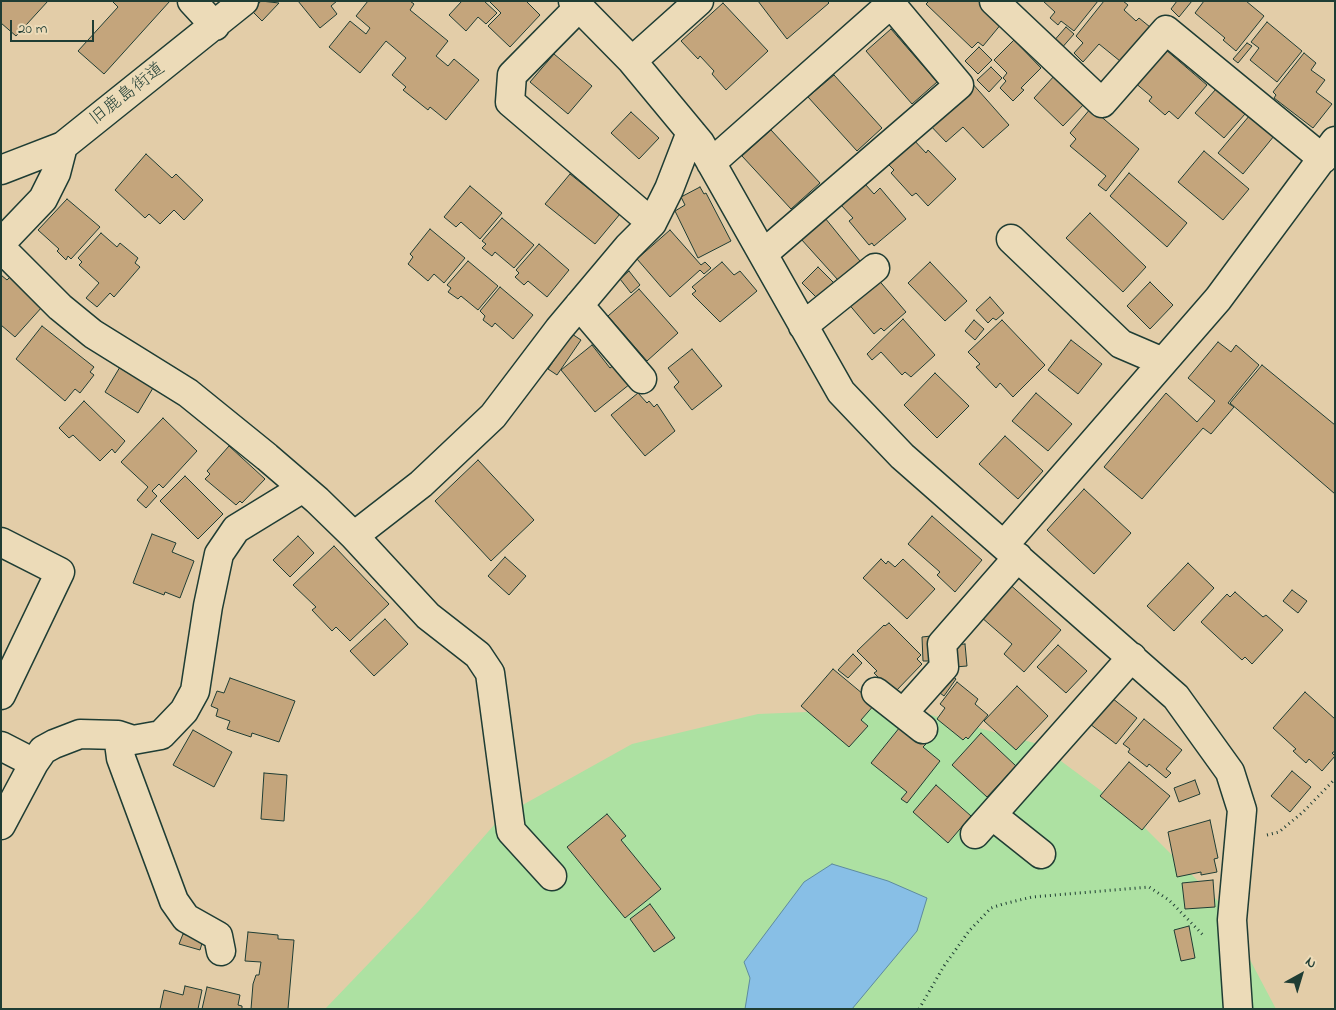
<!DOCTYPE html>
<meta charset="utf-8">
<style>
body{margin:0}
#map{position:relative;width:1336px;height:1010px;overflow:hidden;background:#e3cda8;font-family:"Indie Flower",sans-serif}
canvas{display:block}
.frame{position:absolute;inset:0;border:2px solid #1f3d34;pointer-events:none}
.north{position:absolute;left:1276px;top:950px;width:50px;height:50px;-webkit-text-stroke:4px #ecdbb8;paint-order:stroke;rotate:39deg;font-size:14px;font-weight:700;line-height:20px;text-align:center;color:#1f3d34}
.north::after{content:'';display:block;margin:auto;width:18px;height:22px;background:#1f3d34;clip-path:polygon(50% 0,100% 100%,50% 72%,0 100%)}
.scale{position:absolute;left:10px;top:20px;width:84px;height:22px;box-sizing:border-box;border:2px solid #1f3d34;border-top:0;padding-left:6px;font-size:15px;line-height:18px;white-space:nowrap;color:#1f3d34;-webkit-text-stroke:4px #ecdbb8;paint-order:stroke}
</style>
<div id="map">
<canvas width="1336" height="1010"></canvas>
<div class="frame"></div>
<div class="north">N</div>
<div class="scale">20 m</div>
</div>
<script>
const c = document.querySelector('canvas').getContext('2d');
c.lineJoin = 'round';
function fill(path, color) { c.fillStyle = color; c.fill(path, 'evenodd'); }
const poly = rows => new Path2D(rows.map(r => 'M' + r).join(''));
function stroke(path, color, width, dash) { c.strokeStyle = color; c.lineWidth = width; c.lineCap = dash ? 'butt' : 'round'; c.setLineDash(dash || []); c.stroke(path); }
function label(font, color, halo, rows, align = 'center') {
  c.font = font + ' "Indie Flower","Klee One",sans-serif'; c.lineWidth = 4; c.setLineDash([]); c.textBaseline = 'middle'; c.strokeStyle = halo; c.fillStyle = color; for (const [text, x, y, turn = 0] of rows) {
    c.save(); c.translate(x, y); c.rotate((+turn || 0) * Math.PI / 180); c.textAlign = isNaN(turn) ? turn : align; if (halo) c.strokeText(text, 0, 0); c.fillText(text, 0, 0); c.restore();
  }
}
const green = poly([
 [905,708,1038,744,1127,810,1220,903,1276,1009,325,1009,419,911,501,817,632,744,758,714]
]);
const water = poly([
 [832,864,888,881,927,898,917,931,852,1009,745,1009,750,978,744,962,804,882,832,864]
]);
const building = poly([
 [1,1,48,1,16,36,1,23,1,1],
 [112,1,170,1,104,74,78,51,118,7,112,1],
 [261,1,279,3,262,21,252,11,261,1],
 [298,1,337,1,331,6,337,14,320,28,298,1],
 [368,1,410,1,414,4,410,10,448,41,436,56,448,66,454,59,479,80,446,120,430,107,428,110,403,90,406,87,392,75,406,58,386,41,360,73,329,47,350,21,366,34,370,28,356,16,368,1],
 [462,1,484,1,497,13,486,24,478,17,466,31,449,15,462,1],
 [489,1,526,1,540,15,510,47,488,26,501,13,489,1],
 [758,1,827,1,829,3,787,39,758,1],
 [929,1,979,1,1002,23,983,46,978,42,972,48,926,4,929,1],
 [1043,1,1098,1,1074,31,1061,21,1058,25,1050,18,1055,12,1043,1],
 [1104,1,1123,1,1128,5,1124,10,1136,21,1139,18,1150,27,1120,61,1099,44,1083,62,1074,53,1083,43,1076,36,1104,1],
 [1177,1,1192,1,1179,17,1171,9,1177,1],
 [1204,1,1246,1,1264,16,1236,51,1223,40,1225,38,1195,13,1204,1],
 [723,3,768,51,726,90,712,74,714,71,700,56,698,59,681,41,723,3],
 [1267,22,1302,51,1277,82,1250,60,1259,48,1251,42,1267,22],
 [1066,27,1074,34,1060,50,1052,43,1066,27],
 [891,29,937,82,912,104,866,51,891,29],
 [1014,40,1041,68,1021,88,1024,90,1013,101,1000,88,1006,81,1003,78,1007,73,994,60,1014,40],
 [1247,43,1252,46,1238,63,1233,59,1247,43],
 [979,47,992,60,978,74,965,61,979,47],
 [1166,50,1207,85,1178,119,1169,111,1165,115,1149,101,1152,97,1134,82,1166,50],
 [1304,53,1316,63,1311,70,1325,80,1316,92,1332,104,1313,128,1274,98,1276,95,1273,92,1304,53],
 [554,54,592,86,568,114,530,82,554,54],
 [991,67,1002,78,989,92,977,80,991,67],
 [1056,74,1086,102,1063,126,1034,98,1056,74],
 [834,75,882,128,857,151,808,97,834,75],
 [971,82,1009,125,983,148,963,127,946,142,928,123,971,82],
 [1216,89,1245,114,1224,138,1195,113,1216,89],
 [1091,108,1139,149,1106,191,1098,185,1106,176,1070,146,1076,139,1070,133,1091,108],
 [631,112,659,138,639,159,611,133,631,112],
 [1250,115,1274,136,1243,174,1218,153,1250,115],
 [771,130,820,183,791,209,742,156,771,130],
 [913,139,926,153,928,150,956,179,928,206,916,193,912,196,891,173,894,170,887,163,913,139],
 [1204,151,1249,189,1223,220,1178,182,1204,151],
 [146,154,172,178,176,174,203,200,184,220,174,210,160,224,149,214,145,218,115,190,146,154],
 [1129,173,1187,223,1167,247,1110,196,1129,173],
 [570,174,620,214,595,244,545,204,570,174],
 [865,184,874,194,880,188,906,219,874,246,872,243,869,245,849,221,853,218,841,205,865,184],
 [470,186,502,213,480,239,461,222,456,227,444,217,470,186],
 [700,187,704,194,706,193,731,241,698,258,675,211,685,205,681,197,700,187],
 [67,199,100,227,71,259,68,256,66,260,57,251,59,249,38,230,67,199],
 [1090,213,1146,267,1123,292,1066,238,1090,213],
 [502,218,534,245,514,268,495,252,492,256,482,248,486,244,482,241,502,218],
 [825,218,860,261,838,280,801,239,825,218],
 [430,229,465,258,444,283,434,274,428,281,408,264,413,257,410,254,430,229],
 [670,230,701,265,705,262,711,268,704,274,700,270,670,297,637,259,670,230],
 [101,233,117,247,120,243,138,258,135,263,140,267,114,297,110,293,97,307,86,298,99,283,79,265,82,262,78,258,101,233],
 [539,244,569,270,547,297,528,281,524,285,515,277,519,273,516,270,539,244],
 [468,261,498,286,478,310,461,296,458,299,448,292,451,288,447,285,468,261],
 [722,262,734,275,740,271,757,291,720,322,692,294,696,291,692,287,722,262],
 [930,262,967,301,945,321,908,283,930,262],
 [818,267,835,284,819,300,802,283,818,267],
 [629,271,640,285,631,293,620,279,629,271],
 [1,275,7,280,10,277,42,307,15,337,1,325,1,275],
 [876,277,906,312,884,331,881,328,874,334,847,302,876,277],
 [1150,282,1173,305,1150,329,1127,306,1150,282],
 [500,287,533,315,513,339,495,323,492,327,483,320,485,316,480,311,500,287],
 [639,289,678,333,647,361,608,316,639,289],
 [990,297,1004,313,996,320,993,318,988,323,976,310,990,297],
 [903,319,935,355,911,377,905,372,902,375,881,352,872,360,867,354,903,319],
 [974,320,984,329,975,340,965,331,974,320],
 [1002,320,1045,365,1013,397,1000,383,996,388,976,367,980,364,968,352,1002,320],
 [42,326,94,367,90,372,94,375,80,393,75,389,65,401,16,359,42,326],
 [572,334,581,340,557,375,548,369,572,334],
 [1071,340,1102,364,1078,394,1048,370,1071,340],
 [1218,342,1231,352,1236,345,1259,365,1228,403,1234,407,1211,434,1203,428,1142,499,1104,467,1166,393,1197,422,1215,401,1188,378,1218,342],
 [592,345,610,368,614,365,630,384,595,412,561,370,592,345],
 [692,349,722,386,692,410,674,387,679,382,668,368,692,349],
 [1262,365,1335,425,1335,494,1230,403,1262,365],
 [120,367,153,388,138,413,105,392,120,367],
 [935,373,969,406,937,438,904,405,935,373],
 [638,393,647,403,649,401,654,407,657,404,675,431,645,456,611,415,638,393],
 [1036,393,1072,424,1048,451,1012,421,1036,393],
 [84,401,125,441,115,453,112,449,100,461,73,435,69,438,59,428,84,401],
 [163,418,197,451,163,488,159,484,152,491,157,496,146,508,137,500,148,487,121,462,163,418],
 [1005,436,1043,471,1018,499,979,464,1005,436],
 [229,446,265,479,242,503,240,501,236,505,205,479,210,474,207,471,229,446],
 [478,460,534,520,491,561,435,501,478,460],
 [185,476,223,514,198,539,160,501,185,476],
 [1084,489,1131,533,1094,574,1047,530,1084,489],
 [932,516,982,560,955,592,937,575,940,572,908,544,932,516],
 [152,534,176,543,172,552,194,561,180,598,165,592,164,595,133,583,152,534],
 [298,536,314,553,290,577,273,560,298,536],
 [334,546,389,604,350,641,336,627,332,631,312,610,316,607,293,585,334,546],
 [505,557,526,576,509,595,488,576,505,557],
 [881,559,886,564,888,561,895,567,903,559,935,589,907,619,863,578,881,559],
 [1188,563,1214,588,1174,631,1147,606,1188,563],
 [1007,582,1061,630,1024,672,1004,654,1012,644,981,617,1007,582],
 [1292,590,1307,601,1298,613,1283,601,1292,590],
 [1235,592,1263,617,1266,615,1283,630,1252,664,1245,657,1242,660,1201,622,1227,594,1230,597,1235,592],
 [385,619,408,644,374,676,350,651,385,619],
 [889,623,921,655,917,659,922,664,894,693,874,673,877,671,857,651,884,625,885,626,889,623],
 [931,636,932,661,923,661,922,637,931,636],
 [965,644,967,666,955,667,953,645,965,644],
 [1058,645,1087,671,1066,693,1037,667,1058,645],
 [853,654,862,663,848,678,838,670,853,654],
 [833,669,875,704,861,720,868,726,849,747,801,706,833,669],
 [949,674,956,679,944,696,936,690,949,674],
 [230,678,295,701,279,742,252,733,251,737,227,729,230,721,216,716,218,709,211,706,217,691,224,693,230,678],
 [957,682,978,699,975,704,988,715,968,739,966,737,963,740,937,719,945,708,940,704,957,682],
 [1017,686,1048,716,1016,750,984,721,1017,686],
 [1305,692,1335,719,1335,751,1332,753,1335,756,1322,771,1309,759,1306,763,1293,751,1296,749,1273,728,1305,692],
 [1112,698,1137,718,1116,744,1090,724,1112,698],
 [1144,719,1182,750,1166,769,1171,773,1166,778,1149,764,1147,767,1128,752,1130,749,1123,744,1144,719],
 [900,727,907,729,926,744,923,747,940,761,907,803,901,799,907,792,871,763,900,727],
 [193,730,232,752,214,787,173,765,193,730],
 [981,733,1016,766,987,797,952,765,981,733],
 [1129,762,1170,796,1142,830,1100,796,1129,762],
 [1292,771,1311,787,1290,812,1271,796,1292,771],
 [264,773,287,775,284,821,261,819,264,773],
 [1195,780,1200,794,1179,802,1174,788,1195,780],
 [936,785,971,816,948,843,913,812,936,785],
 [607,814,626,836,621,840,661,889,625,918,567,847,607,814],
 [1210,820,1218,858,1214,859,1217,872,1201,875,1201,872,1177,877,1168,832,1210,820],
 [1213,880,1215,907,1185,909,1182,883,1213,880],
 [650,904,675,938,654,952,630,919,650,904],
 [1189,926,1195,958,1181,961,1174,930,1189,926],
 [248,932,278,935,278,939,294,940,288,1009,251,1009,253,984,256,975,259,975,261,962,245,961,248,932],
 [183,934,203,940,200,950,179,944,183,934],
 [185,986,202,990,198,1009,160,1009,164,990,183,995,185,986],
 [207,987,240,995,238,1005,242,1006,242,1009,202,1009,207,987]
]);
const path = poly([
 [1267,835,1279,832,1303,812,1335,779],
 [919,1009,944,966,969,931,991,908,1003,904,1032,897,1149,887,1169,900,1205,937]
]);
const minor = poly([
 [192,1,215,26],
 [573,1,632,61,700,143,841,392,902,456,1176,697,1230,772,1242,810,1232,920,1238,1009],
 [994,1,1102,103,1166,30,1323,159],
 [579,7,512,75,510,102,652,223],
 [632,61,699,1],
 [711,163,894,1],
 [1,170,63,146,244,1],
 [1011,239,1121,344,1163,362],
 [1,243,43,199,56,173,63,146],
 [1,248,60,307,93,334,188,393,267,457,317,500,354,536,428,616,478,655,490,673,511,831,552,876],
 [763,254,959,85,891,4],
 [579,305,642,379],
 [803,326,875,268],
 [354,536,421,484,493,416,559,329,628,247,652,223,669,189,691,132],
 [1,542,60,572,1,695],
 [1004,545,1218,299,1335,141],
 [876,692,923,729],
 [903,713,944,667,942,644,1018,557],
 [118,735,121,758,174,901,186,918,218,936,221,951],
 [1,746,34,763],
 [992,815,1041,854],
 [1,825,34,763,43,750,54,744,80,734,118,735,133,740,161,735,184,711,195,691,208,606,219,554,236,529,303,488],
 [975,834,1132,657]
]);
const streetNames = [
 ["旧鹿島街道",128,95,-38]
];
fill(green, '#ade1a2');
fill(water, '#88bfe6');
stroke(water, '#5e8b9f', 1);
fill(building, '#c4a57c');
stroke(building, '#1f3d34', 1);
stroke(minor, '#1f3d34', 31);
stroke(path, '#1f3d34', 3, [1, 4]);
stroke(minor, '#ecdbb8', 28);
label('18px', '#1f3d34', '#ecdbb8', streetNames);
</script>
